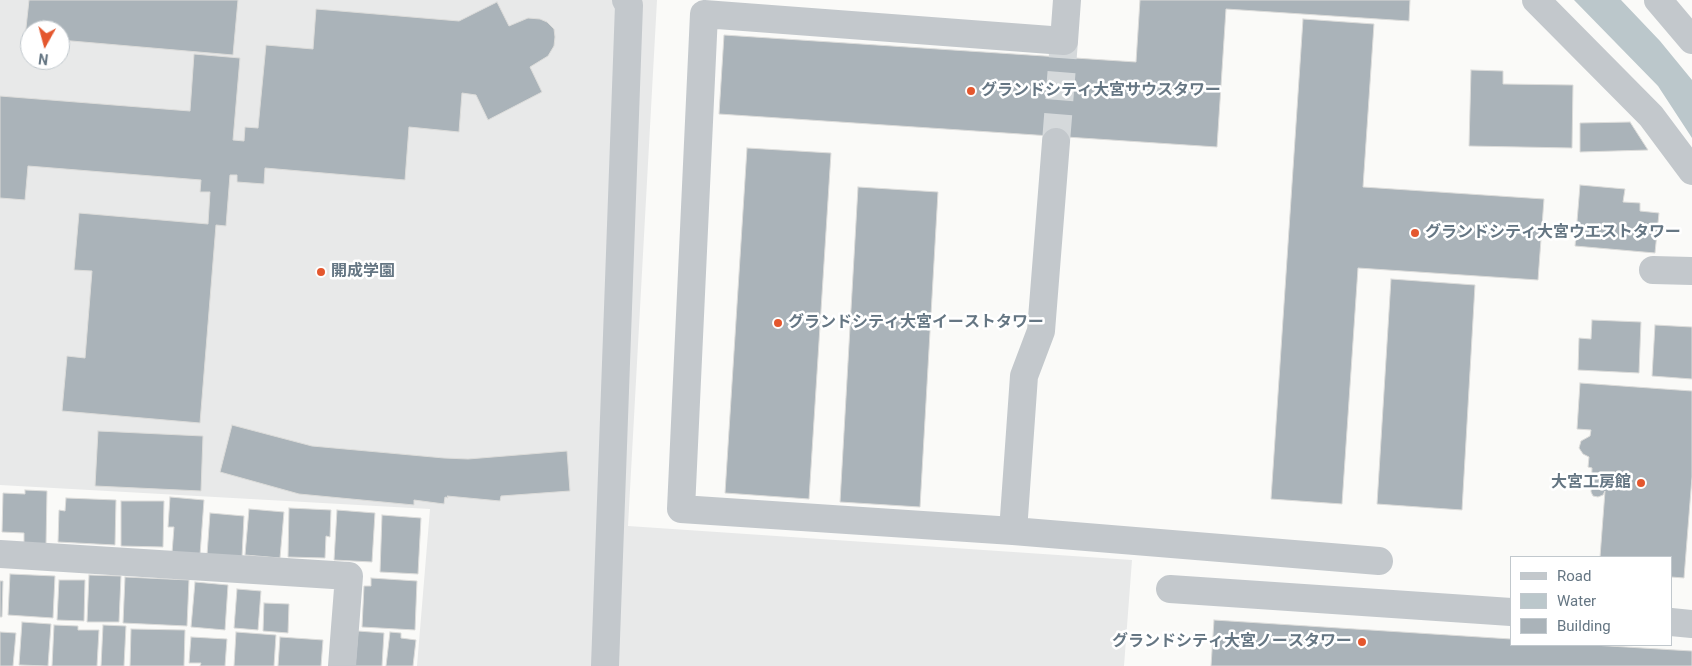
<!DOCTYPE html>
<meta charset="utf-8">
<style>
body{margin:0}
#map{position:relative;width:1692px;height:666px;overflow:hidden;background:#fafaf8;font-family:Roboto,sans-serif}
canvas{display:block}
.legend{position:absolute;left:1510px;top:556px;width:162px;height:90px;box-sizing:border-box;background:#fff;border:1px solid #c1c8cd;margin:0;padding:6px 9px;list-style:none;font-size:15px;color:#657683}
.legend li{display:flex;align-items:center;gap:10px;height:25px}
.legend b{width:25px;border:1px solid #c1c8cd}
.north{position:absolute;left:20px;top:20px;width:50px;height:50px;box-sizing:border-box;background:#fff;border:1px solid #c1c8cd;border-radius:50%;rotate:187deg;font-size:14px;font-weight:700;line-height:20px;text-align:center;color:#657683}
.north::after{content:'';display:block;margin:auto;width:18px;height:22px;background:#e4572e;clip-path:polygon(50% 0,100% 100%,50% 72%,0 100%)}
</style>
<div id="map">
<canvas width="1692" height="666"></canvas>
<ul class="legend">
<li><b style="height:6px;background:#c3c8cc"></b>Road</li>
<li><b style="height:14px;background:#bbc7cb"></b>Water</li>
<li><b style="height:14px;background:#aab3b9"></b>Building</li>
</ul>
<div class="north">N</div>
</div>
<script>
const c = document.querySelector('canvas').getContext('2d');
c.lineJoin = 'round';
function fill(path, color) { c.fillStyle = color; c.fill(path, 'evenodd'); }
const poly = rows => new Path2D(rows.map(r => 'M' + r).join(''));
function stroke(path, color, width, dash) { c.strokeStyle = color; c.lineWidth = width; c.lineCap = dash ? 'butt' : 'round'; c.setLineDash(dash || []); c.stroke(path); }
function label(font, color, halo, rows, align = 'center') {
  c.font = font + ' Roboto,"Noto Sans JP",sans-serif'; c.lineWidth = 5; c.setLineDash([]); c.textBaseline = 'middle'; c.strokeStyle = halo; c.fillStyle = color; for (const [text, x, y, turn = 0] of rows) {
    c.save(); c.translate(x, y); c.rotate((+turn || 0) * Math.PI / 180); c.textAlign = isNaN(turn) ? turn : align; if (halo) c.strokeText(text, 0, 0); c.fillText(text, 0, 0); c.restore();
  }
}
const built = poly([
 [0,0,657,0,628,526,1132,560,1124,666,417,666,430,509,0,485],
 [30,30,60,30,60,60,30,60]
]);
const water = poly([
 [1574,0,1621,0,1660,41,1692,80,1692,138,1658,86]
]);
const building = poly([
 [29,0,238,0,233,55,60,40,60,30,30,30,30,37,25,37,29,0],
 [1140,0,1410,0,1409,21,1226,9,1217,147,719,114,724,35,1136,62,1140,0],
 [497,2,509,26,528,18,540,19,547,22,554,29,555,37,554,46,548,56,530,67,542,92,488,120,476,95,462,93,459,132,409,127,405,180,265,168,264,184,237,182,237,175,230,175,226,226,216,225,200,423,62,411,67,356,85,358,92,271,74,270,79,213,208,224,210,192,200,192,201,180,28,166,25,200,0,198,0,96,190,111,194,54,240,58,233,140,244,141,245,127,258,128,266,45,313,49,316,9,459,21,497,2],
 [1303,19,1374,24,1363,187,1544,199,1538,280,1358,268,1342,504,1271,499,1303,19],
 [1471,70,1503,71,1503,84,1573,85,1572,148,1469,146,1471,70],
 [1630,122,1648,150,1580,152,1580,123,1630,122],
 [747,148,831,153,809,499,725,493,747,148],
 [1580,185,1625,189,1623,202,1640,203,1640,211,1659,213,1655,253,1575,246,1580,185],
 [858,187,938,192,920,507,840,502,858,187],
 [1391,279,1475,285,1462,510,1377,504,1391,279],
 [1592,320,1641,322,1639,373,1578,370,1579,338,1591,339,1592,320],
 [1655,325,1692,327,1692,379,1652,376,1655,325],
 [1580,383,1692,391,1692,477,1684,578,1671,577,1671,557,1600,557,1605,491,1603,495,1598,497,1593,496,1591,492,1592,468,1588,467,1589,457,1583,454,1579,448,1581,441,1590,436,1591,430,1577,429,1580,383],
 [232,425,312,446,444,458,468,459,567,451,570,491,501,496,500,501,447,496,448,498,445,497,444,504,414,500,414,505,299,494,220,472,232,425],
 [98,431,203,436,201,491,95,486,98,431],
 [25,490,47,491,46,545,24,544,24,533,2,532,3,493,25,494,25,490],
 [170,497,204,500,200,555,172,553,174,527,168,527,170,497],
 [66,498,116,500,115,545,58,542,59,510,65,511,66,498],
 [121,501,164,501,163,547,121,546,121,501],
 [289,508,331,510,330,537,326,536,325,558,288,557,289,508],
 [249,509,284,512,280,558,245,555,249,509],
 [337,510,375,513,372,562,334,560,337,510],
 [210,513,244,516,242,557,207,555,210,513],
 [382,515,421,518,418,574,380,572,382,515],
 [10,574,55,576,53,618,8,615,10,574],
 [89,575,121,576,119,622,87,622,89,575],
 [125,577,189,580,187,626,123,623,125,577],
 [371,578,417,581,415,630,362,627,364,586,371,586,371,578],
 [59,580,85,580,84,621,57,620,59,580],
 [0,581,3,581,2,617,0,617,0,581],
 [195,582,228,585,225,630,191,627,195,582],
 [237,589,261,591,258,630,234,628,237,589],
 [264,603,289,604,288,633,263,631,264,603],
 [1214,620,1511,639,1511,645,1593,645,1692,651,1692,666,1211,666,1214,620],
 [22,622,51,624,48,666,19,665,22,622],
 [54,625,78,626,78,630,99,630,97,666,52,666,54,625],
 [103,625,126,626,124,666,101,666,103,625],
 [131,629,185,630,184,666,130,666,131,629],
 [358,631,384,633,382,666,355,666,358,631],
 [0,632,16,633,13,666,0,666,0,632],
 [236,632,276,635,274,666,234,666,236,632],
 [390,632,401,633,401,638,416,640,413,666,386,666,390,632],
 [191,637,227,639,225,666,200,666,201,663,189,663,191,637],
 [280,637,323,640,321,666,278,666,280,637]
]);
const minorTunnel = poly([
 [1056,142,1064,41]
]);
const minor = poly([
 [1067,0,1064,41,704,14,681,509,1013,531,1379,561],
 [1536,0,1651,116,1692,171],
 [1658,0,1692,40],
 [1653,270,1692,271],
 [1013,531,1024,376,1041,331,1056,142],
 [0,554,349,576,342,666],
 [1170,589,1511,612],
 [1671,622,1692,624],
 [605,666,629,5,626,0]
]);
const markers = [
 [971,91,5,"#e4572e"],
 [1415,233,5,"#e4572e"],
 [321,272,5,"#e4572e"],
 [778,323,5,"#e4572e"],
 [1641,483,5,"#e4572e"],
 [1362,642,5,"#e4572e"]
];
const poiNames = [
 ["グランドシティ大宮サウスタワー",981,91],
 ["グランドシティ大宮ウエストタワー",1425,233],
 ["開成学園",331,272],
 ["グランドシティ大宮イーストタワー",788,323],
 ["大宮工房館",1631,483,"right"],
 ["グランドシティ大宮ノースタワー",1352,642,"right"]
];
fill(built, '#e8e9e9');
fill(water, '#bbc7cb');
fill(building, '#aab3b9');
stroke(building, '#dcdcda', 1);
stroke(minorTunnel, '#d5d9db', 28, [28, 14]);
stroke(minor, '#c3c8cc', 28);
for (const [x, y, r, color] of markers) { const dot = new Path2D(); dot.arc(x, y, r, 0, 2 * Math.PI); c.fillStyle = color; c.fill(dot); stroke(dot, '#fff', 2); }
label('bold 16px', '#657683', '#fff', poiNames, 'left');
</script>
